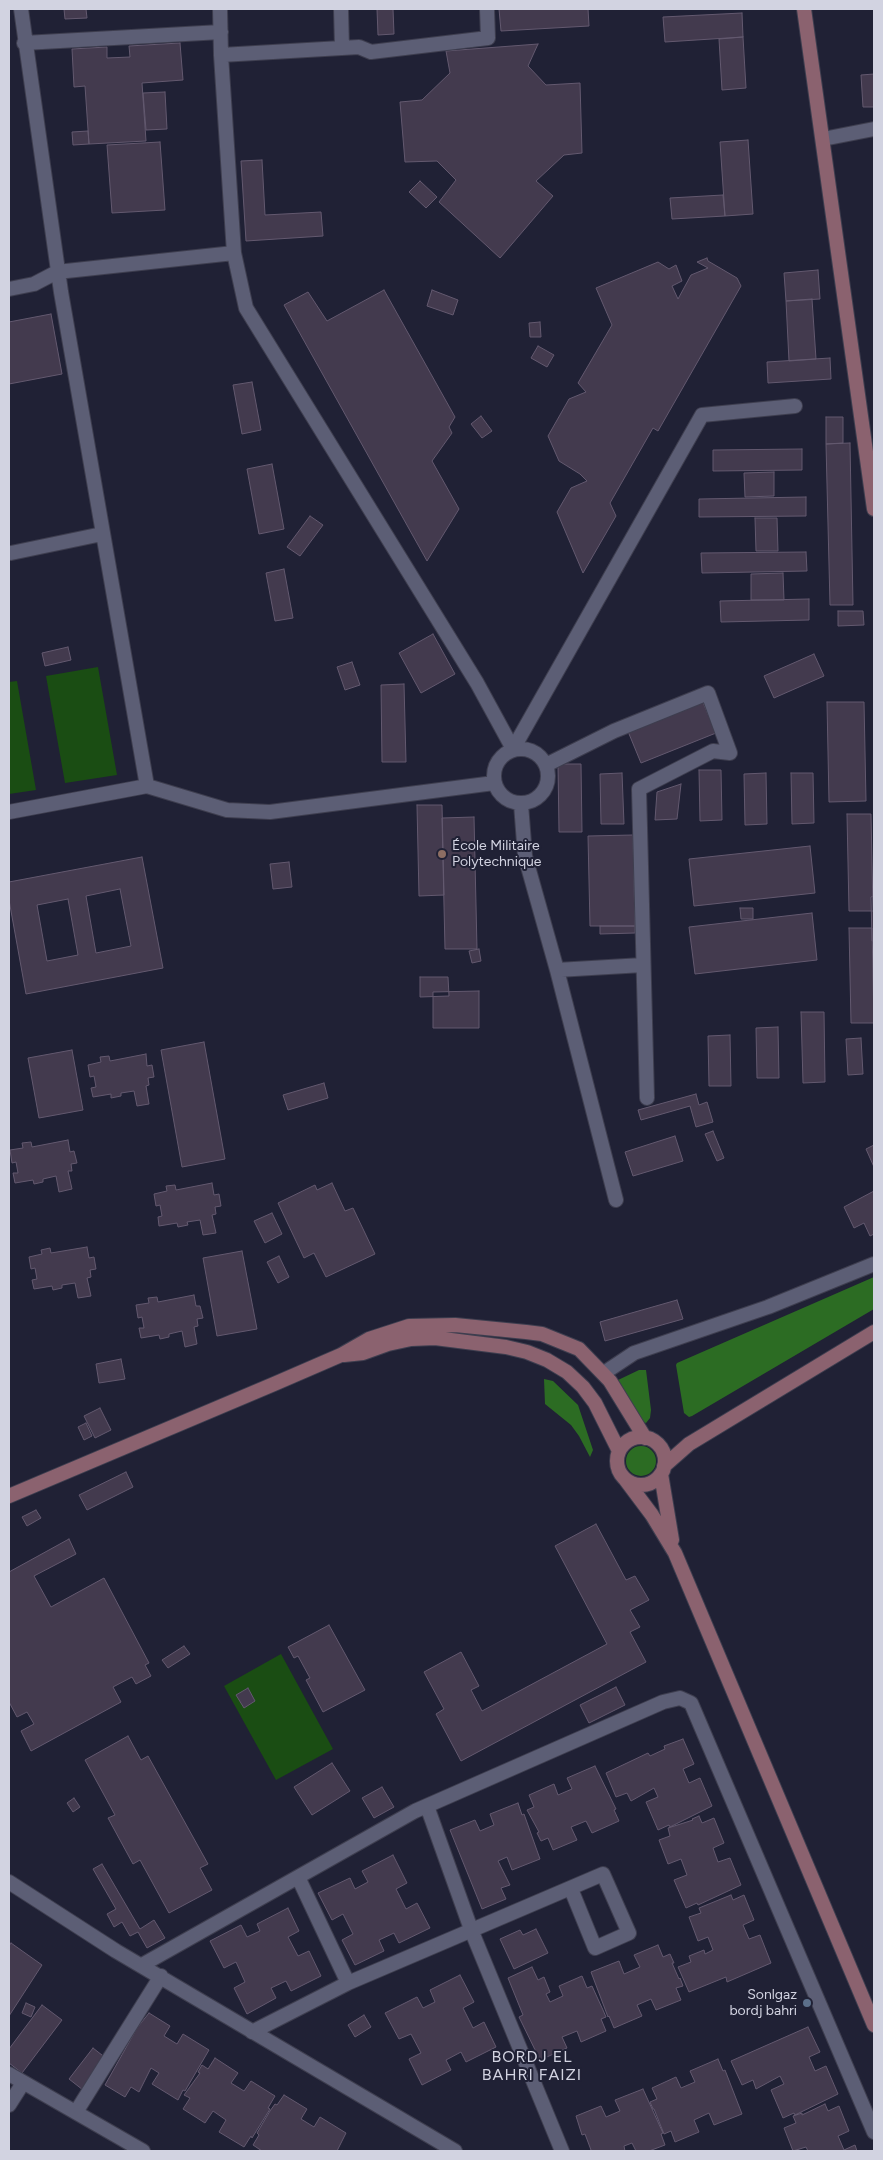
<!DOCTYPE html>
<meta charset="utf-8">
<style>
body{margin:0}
#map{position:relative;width:883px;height:2160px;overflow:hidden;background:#202135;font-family:Figtree,sans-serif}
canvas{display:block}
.frame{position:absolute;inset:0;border:10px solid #d2d3e1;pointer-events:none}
</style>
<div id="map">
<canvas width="883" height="2160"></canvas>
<div class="frame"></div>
</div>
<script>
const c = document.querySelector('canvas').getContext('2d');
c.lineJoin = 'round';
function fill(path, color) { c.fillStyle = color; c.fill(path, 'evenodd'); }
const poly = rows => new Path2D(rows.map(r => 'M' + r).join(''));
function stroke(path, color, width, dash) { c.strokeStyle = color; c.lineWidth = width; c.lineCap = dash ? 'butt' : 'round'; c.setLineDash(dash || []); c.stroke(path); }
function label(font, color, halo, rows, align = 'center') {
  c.font = font + ' Figtree,sans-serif'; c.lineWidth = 4; c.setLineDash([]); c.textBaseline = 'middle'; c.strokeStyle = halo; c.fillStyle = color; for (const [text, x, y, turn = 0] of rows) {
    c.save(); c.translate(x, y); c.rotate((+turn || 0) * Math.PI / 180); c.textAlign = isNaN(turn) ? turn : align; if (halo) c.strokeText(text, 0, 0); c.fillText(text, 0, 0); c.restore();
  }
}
const green = poly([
 [98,667,117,775,65,783,46,676],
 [17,681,36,790,9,794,9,682],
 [281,1654,333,1749,276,1780,224,1686]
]);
const forest = poly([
 [874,1277,874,1309,692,1416,689,1417,684,1413,676,1365,677,1363],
 [639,1370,646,1370,651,1410,650,1418,646,1423,642,1422,616,1381],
 [544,1379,553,1381,578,1405,593,1450,590,1457,579,1436,571,1425,545,1404],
 '626 1461a15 15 0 1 1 30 0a15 15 0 1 1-30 0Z'
]);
const building = poly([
 [64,9,86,9,87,18,65,19,64,9],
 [377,9,393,9,394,34,378,35,377,9],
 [499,9,588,9,589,26,501,31,499,9],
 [742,13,743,37,665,42,663,17,742,13],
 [743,37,746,88,722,90,719,39,743,37],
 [180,43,183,80,142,83,146,141,89,144,85,86,74,87,72,49,107,47,107,58,130,57,129,46,180,43],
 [538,44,528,66,546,85,580,83,582,153,564,155,536,181,553,196,500,258,439,202,456,180,437,161,405,162,400,102,422,100,450,73,446,51,538,44],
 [874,74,874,107,863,107,861,75,874,74],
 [165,92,167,129,146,130,143,93,165,92],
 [88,131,89,144,73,145,72,132,88,131],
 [748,140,753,214,725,216,720,142,748,140],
 [160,142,165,210,112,213,107,145,160,142],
 [262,160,265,215,321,212,323,236,246,241,241,161,262,160],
 [420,181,437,197,426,208,409,192,420,181],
 [723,195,725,216,672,219,670,198,723,195],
 [707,258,708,261,737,278,741,286,658,431,653,428,610,503,616,516,583,573,557,512,571,488,587,481,580,474,559,461,548,436,569,399,586,392,578,383,612,325,596,288,658,262,669,269,676,265,682,281,672,286,678,299,691,275,708,268,697,262,707,258],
 [818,270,820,299,786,301,784,273,818,270],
 [384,290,455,417,449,427,452,433,432,461,459,509,427,561,284,305,308,292,327,321,384,290],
 [432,290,458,300,453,315,427,306,432,290],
 [812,299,816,359,789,361,786,301,812,299],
 [51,314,62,374,9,384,9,322,51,314],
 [540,322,541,337,530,337,529,323,540,322],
 [538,346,554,355,547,367,531,358,538,346],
 [830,358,831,379,768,383,767,362,830,358],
 [252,382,261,430,242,434,233,385,252,382],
 [481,416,492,431,482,438,471,424,481,416],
 [826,417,843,417,843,443,826,444,826,417],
 [850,443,853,605,830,605,826,444,850,443],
 [802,449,802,470,713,471,713,450,802,449],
 [272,464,284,529,259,534,247,469,272,464],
 [774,472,774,496,745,497,744,473,774,472],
 [806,497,806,516,699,517,699,499,806,497],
 [310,516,323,525,300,556,287,547,310,516],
 [755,518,777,518,778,551,756,551,755,518],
 [806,552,807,571,702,573,701,553,806,552],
 [284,569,293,618,275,621,266,573,284,569],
 [783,573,784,600,751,600,751,574,783,573],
 [809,599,809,620,721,622,720,601,809,599],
 [838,611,863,611,864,625,838,626,838,611],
 [433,634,455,674,421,693,399,653,433,634],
 [68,647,71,660,45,666,42,653,68,647],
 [814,654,824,676,774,698,764,676,814,654],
 [352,662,360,685,345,690,337,667,352,662],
 [404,684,406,762,382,762,381,685,404,684],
 [702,700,716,733,641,763,627,729,702,700],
 [827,702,864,702,866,801,829,802,827,702],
 [558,764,581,764,582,832,559,832,558,764],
 [699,770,721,770,722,820,700,821,699,770],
 [622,773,624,824,601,824,600,774,622,773],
 [766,773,767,824,745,825,744,774,766,773],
 [791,773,813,773,814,823,792,824,791,773],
 [681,784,677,819,655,820,657,792,681,784],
 [417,805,442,805,444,895,419,896,417,805],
 [847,814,871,814,873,911,849,911,847,814],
 [474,817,477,949,445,949,442,818,474,817],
 [633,835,635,926,590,926,588,836,633,835],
 [810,846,815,893,694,906,689,859,810,846],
 [142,857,163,968,26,994,9,900,9,882,142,857],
 [120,889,131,946,96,953,86,896,120,889],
 [68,899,78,955,47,961,37,905,68,899],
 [289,862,292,887,273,889,270,864,289,862],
 [874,896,874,941,872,941,871,897,874,896],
 [740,908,753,908,753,919,741,919,740,908],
 [812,913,817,960,695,974,689,927,812,913],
 [600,926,635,926,635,933,600,934,600,926],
 [849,928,872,928,874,1023,851,1023,849,928],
 [479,949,481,961,472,963,469,951,479,949],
 [420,977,448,977,449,996,420,997,420,977],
 [479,991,479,1028,433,1028,433,992,479,991],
 [801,1012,824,1012,825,1082,803,1083,801,1012],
 [778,1027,779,1078,757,1078,756,1028,778,1027],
 [730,1035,731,1086,709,1086,708,1036,730,1035],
 [861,1038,863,1074,848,1075,846,1039,861,1038],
 [204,1042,225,1159,182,1167,161,1050,204,1042],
 [72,1050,83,1110,39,1118,28,1058,72,1050],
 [146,1054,147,1066,152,1065,154,1077,148,1078,149,1085,146,1086,149,1104,137,1106,134,1091,121,1093,121,1096,111,1098,111,1094,93,1097,91,1088,96,1087,94,1076,90,1077,88,1065,101,1062,100,1057,109,1056,110,1061,146,1054],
 [324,1083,328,1098,288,1110,283,1095,324,1083],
 [696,1094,699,1105,707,1102,713,1122,696,1127,690,1106,641,1120,638,1110,696,1094],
 [713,1131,724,1158,717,1161,705,1134,713,1131],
 [675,1136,683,1161,633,1176,625,1152,675,1136],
 [68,1140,70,1152,74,1151,77,1163,71,1164,72,1171,68,1171,72,1189,59,1192,56,1176,43,1179,43,1182,34,1184,33,1180,15,1183,13,1173,18,1173,16,1162,12,1163,10,1150,23,1148,22,1143,31,1142,32,1147,68,1140],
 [874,1145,874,1167,866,1149,874,1145],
 [212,1183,214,1195,219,1194,221,1206,215,1207,216,1214,212,1215,216,1233,203,1235,200,1220,187,1222,188,1225,178,1227,177,1223,159,1226,158,1217,162,1216,160,1205,156,1206,154,1194,167,1191,166,1186,175,1185,176,1190,212,1183],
 [332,1183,345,1211,353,1208,375,1254,326,1277,314,1253,304,1258,278,1203,315,1185,317,1190,332,1183],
 [874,1191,874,1234,870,1236,864,1223,854,1228,844,1207,874,1191],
 [272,1213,282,1234,265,1243,254,1221,272,1213],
 [87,1247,89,1258,94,1257,96,1269,90,1270,91,1277,87,1278,91,1296,78,1298,75,1283,62,1285,62,1288,53,1290,52,1286,34,1289,32,1280,37,1279,35,1268,31,1269,29,1257,42,1254,41,1250,50,1248,51,1253,87,1247],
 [242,1251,257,1329,217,1336,203,1258,242,1251],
 [279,1256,289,1277,278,1283,267,1262,279,1256],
 [194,1295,196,1306,200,1306,203,1318,197,1319,198,1326,194,1327,197,1344,185,1347,182,1331,169,1334,169,1337,160,1339,159,1335,141,1338,139,1328,144,1328,142,1317,138,1318,136,1305,149,1303,148,1298,157,1297,158,1302,194,1295],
 [677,1300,683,1319,605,1341,600,1322,677,1300],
 [121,1359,125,1379,99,1383,96,1364,121,1359],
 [100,1408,111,1430,95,1438,84,1416,100,1408],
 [86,1423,92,1436,84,1440,78,1427,86,1423],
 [126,1472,133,1487,87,1510,79,1495,126,1472],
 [36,1510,41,1518,27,1526,22,1517,36,1510],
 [596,1524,626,1580,635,1576,649,1600,630,1610,640,1627,630,1632,646,1662,461,1761,436,1714,444,1709,424,1672,461,1652,479,1686,471,1690,482,1711,607,1644,555,1546,596,1524],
 [69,1539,76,1554,34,1576,51,1607,104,1578,149,1663,145,1665,151,1676,136,1684,132,1677,113,1687,121,1702,31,1751,21,1731,34,1724,27,1712,17,1717,9,1702,9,1572,69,1539],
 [329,1625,365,1690,323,1712,306,1680,310,1678,298,1656,294,1658,288,1647,329,1625],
 [184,1646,190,1654,168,1668,162,1660,184,1646],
 [616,1687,625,1705,589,1723,580,1705,616,1687],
 [248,1688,255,1701,244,1708,236,1695,248,1688],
 [128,1736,141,1760,148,1756,208,1864,200,1868,212,1890,169,1913,140,1860,133,1864,108,1818,115,1815,85,1760,128,1736],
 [683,1739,694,1764,683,1769,689,1783,700,1778,712,1806,670,1827,669,1825,658,1830,646,1802,658,1797,654,1788,631,1801,627,1793,616,1797,606,1773,648,1753,650,1756,665,1749,664,1746,683,1739],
 [332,1763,350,1791,312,1815,294,1787,332,1763],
 [595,1766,616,1809,614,1810,619,1821,592,1833,586,1821,571,1827,577,1840,553,1850,548,1838,541,1841,537,1833,539,1832,527,1810,534,1807,529,1795,554,1784,558,1795,572,1789,567,1778,595,1766],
 [382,1787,394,1807,374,1818,362,1798,382,1787],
 [74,1798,80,1807,73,1812,67,1803,74,1798],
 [518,1803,522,1815,524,1814,540,1859,512,1870,507,1857,498,1861,510,1885,501,1888,506,1899,482,1909,450,1830,475,1820,480,1831,494,1825,490,1814,518,1803],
 [699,1816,702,1823,714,1818,724,1843,713,1848,718,1862,730,1858,741,1885,698,1905,697,1903,686,1908,674,1880,687,1875,681,1859,668,1864,659,1840,670,1836,668,1828,693,1820,692,1819,699,1816],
 [393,1855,407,1883,396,1889,406,1909,417,1903,430,1928,399,1943,394,1933,379,1940,384,1951,355,1965,342,1940,353,1934,343,1914,332,1920,318,1893,350,1878,355,1889,368,1882,362,1871,393,1855],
 [102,1864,140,1929,154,1920,165,1938,147,1948,138,1932,130,1936,122,1922,114,1927,107,1914,116,1909,93,1869,102,1864],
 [731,1895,733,1900,744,1895,754,1920,743,1925,749,1939,760,1935,771,1963,727,1982,726,1977,689,1992,678,1967,691,1962,689,1956,704,1950,705,1954,713,1950,708,1937,698,1941,689,1917,701,1913,699,1908,731,1895],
 [288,1908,299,1931,288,1937,298,1956,309,1951,321,1976,291,1991,286,1981,271,1988,276,1998,247,2014,234,1988,245,1982,236,1962,224,1968,210,1941,241,1925,247,1937,260,1931,257,1924,288,1908],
 [536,1929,548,1953,514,1969,500,1939,520,1930,523,1935,536,1929],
 [11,1943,42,1965,9,2016,9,1946,11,1943],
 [658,1945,663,1957,670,1954,674,1963,672,1963,679,1979,680,1978,683,1986,676,1988,681,2000,656,2010,651,1999,637,2005,642,2016,614,2028,609,2016,608,2017,591,1972,619,1961,624,1974,640,1967,634,1955,658,1945],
 [532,1967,538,1980,544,1977,550,1992,546,1994,550,2002,563,1996,559,1986,582,1976,587,1988,592,1986,603,2010,606,2017,601,2019,606,2031,581,2042,577,2031,562,2037,567,2048,540,2060,519,2017,523,2015,508,1978,532,1967],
 [460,1975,474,2002,463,2008,473,2028,484,2022,496,2047,466,2062,461,2052,446,2060,451,2070,422,2085,409,2059,421,2053,411,2034,399,2039,385,2013,417,1997,423,2008,435,2002,430,1990,460,1975],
 [26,2003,35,2007,31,2017,22,2013,26,2003],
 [42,2005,62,2020,22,2073,9,2063,9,2049,42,2005],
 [149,2013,170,2026,164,2036,177,2044,183,2034,209,2050,185,2091,183,2090,178,2100,152,2084,159,2073,151,2068,139,2092,131,2087,125,2097,105,2085,137,2028,149,2013],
 [364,2015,371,2027,355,2037,348,2025,364,2015],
 [808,2027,820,2052,809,2057,815,2071,826,2066,838,2094,795,2115,794,2113,783,2118,771,2090,784,2084,780,2076,756,2089,753,2080,742,2085,731,2061,808,2027],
 [93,2048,107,2059,83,2090,69,2079,93,2048],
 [215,2058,238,2073,231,2083,244,2091,251,2081,275,2096,268,2108,270,2109,252,2138,251,2136,244,2147,219,2132,226,2120,213,2111,205,2123,183,2109,190,2098,184,2095,200,2073,198,2072,202,2065,208,2069,215,2058],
 [718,2059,723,2071,725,2070,742,2114,714,2125,709,2113,694,2120,699,2132,675,2142,671,2131,664,2134,654,2109,653,2109,650,2102,657,2099,652,2088,676,2077,681,2088,695,2082,690,2071,718,2059],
 [643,2089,663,2133,661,2134,665,2145,649,2151,636,2151,632,2143,624,2146,625,2151,589,2151,591,2150,585,2134,582,2135,576,2116,601,2106,606,2117,620,2111,615,2100,643,2089],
 [284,2095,307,2109,301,2119,314,2127,320,2117,346,2133,337,2151,262,2151,253,2145,259,2135,257,2133,270,2111,275,2104,277,2105,284,2095],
 [825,2104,828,2111,839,2106,849,2131,838,2136,844,2150,855,2145,857,2151,808,2151,806,2147,793,2151,784,2128,796,2123,793,2116,802,2113,802,2115,825,2104]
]);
const minor = poly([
 [21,9,61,292,147,786,227,810,270,812,494,783],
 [220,9,221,55,234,253,246,308,477,683,513,749],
 [341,9,342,48],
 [24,43,221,32],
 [221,55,359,47,371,52,488,38,487,9],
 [823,139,874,129],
 [9,289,34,284,57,272,234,253],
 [11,553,102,534],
 '494 776a27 27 0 1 1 54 0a27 27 0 1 1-54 0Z',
 [513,749,702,415,795,406],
 [546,765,614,731,708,693,730,753,713,751,639,789,647,1098],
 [521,804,525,856,557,970,616,1200],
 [9,812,147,786],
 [557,970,643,965],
 [604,1373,634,1353,768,1307,874,1264],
 [427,1806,472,1932,562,2151],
 [298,1877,348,1983],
 [9,1882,116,1951,455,2151],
 [142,1965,415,1811,663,1702,680,1698,691,1703,874,2132],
 [252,2032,348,1983,603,1874,629,1933,595,1948,571,1889],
 [9,2074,143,2151],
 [9,2105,23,2083],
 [76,2112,161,1976]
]);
const secondary = poly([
 [804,9,874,509],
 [344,1355,363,1353,388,1344,411,1339,435,1338,506,1347,527,1352,547,1360,567,1372,583,1387,595,1403,619,1451],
 '617 1461a24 24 0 1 1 48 0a24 24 0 1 1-48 0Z',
 [664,1466,689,1444,874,1332],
 [661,1474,672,1540],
 [625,1479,652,1515,675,1553,874,2025],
 [9,1496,274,1384,341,1355,369,1339,409,1326,455,1325,526,1332,542,1334,579,1349,610,1381,645,1438]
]);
const markers = [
 [442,854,5,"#8d6e63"],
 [807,2003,5,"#5c6f8a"]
];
const poiNames = [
 ["École Militaire",452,846],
 ["Polytechnique",452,862],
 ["Sonlgaz",797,1995,"right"],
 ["bordj bahri",797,2011,"right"]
];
const quarterNames = [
 ["BORDJ EL",532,2057],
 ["BAHRI FAIZI",532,2075]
];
fill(green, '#1a4d13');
fill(forest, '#2c6c23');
fill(building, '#433a4e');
stroke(building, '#63596f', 1);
stroke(minor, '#3e3e4f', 16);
stroke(secondary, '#3e3e4f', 16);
stroke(minor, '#5c5e75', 14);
stroke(secondary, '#8b626f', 14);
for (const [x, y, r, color] of markers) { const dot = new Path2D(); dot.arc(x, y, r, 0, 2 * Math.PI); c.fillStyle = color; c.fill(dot); stroke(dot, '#202135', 2); }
label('14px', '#d2d3e1', '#202135', poiNames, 'left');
c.letterSpacing = '1px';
label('16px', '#d2d3e1', '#202135', quarterNames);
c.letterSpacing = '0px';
</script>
